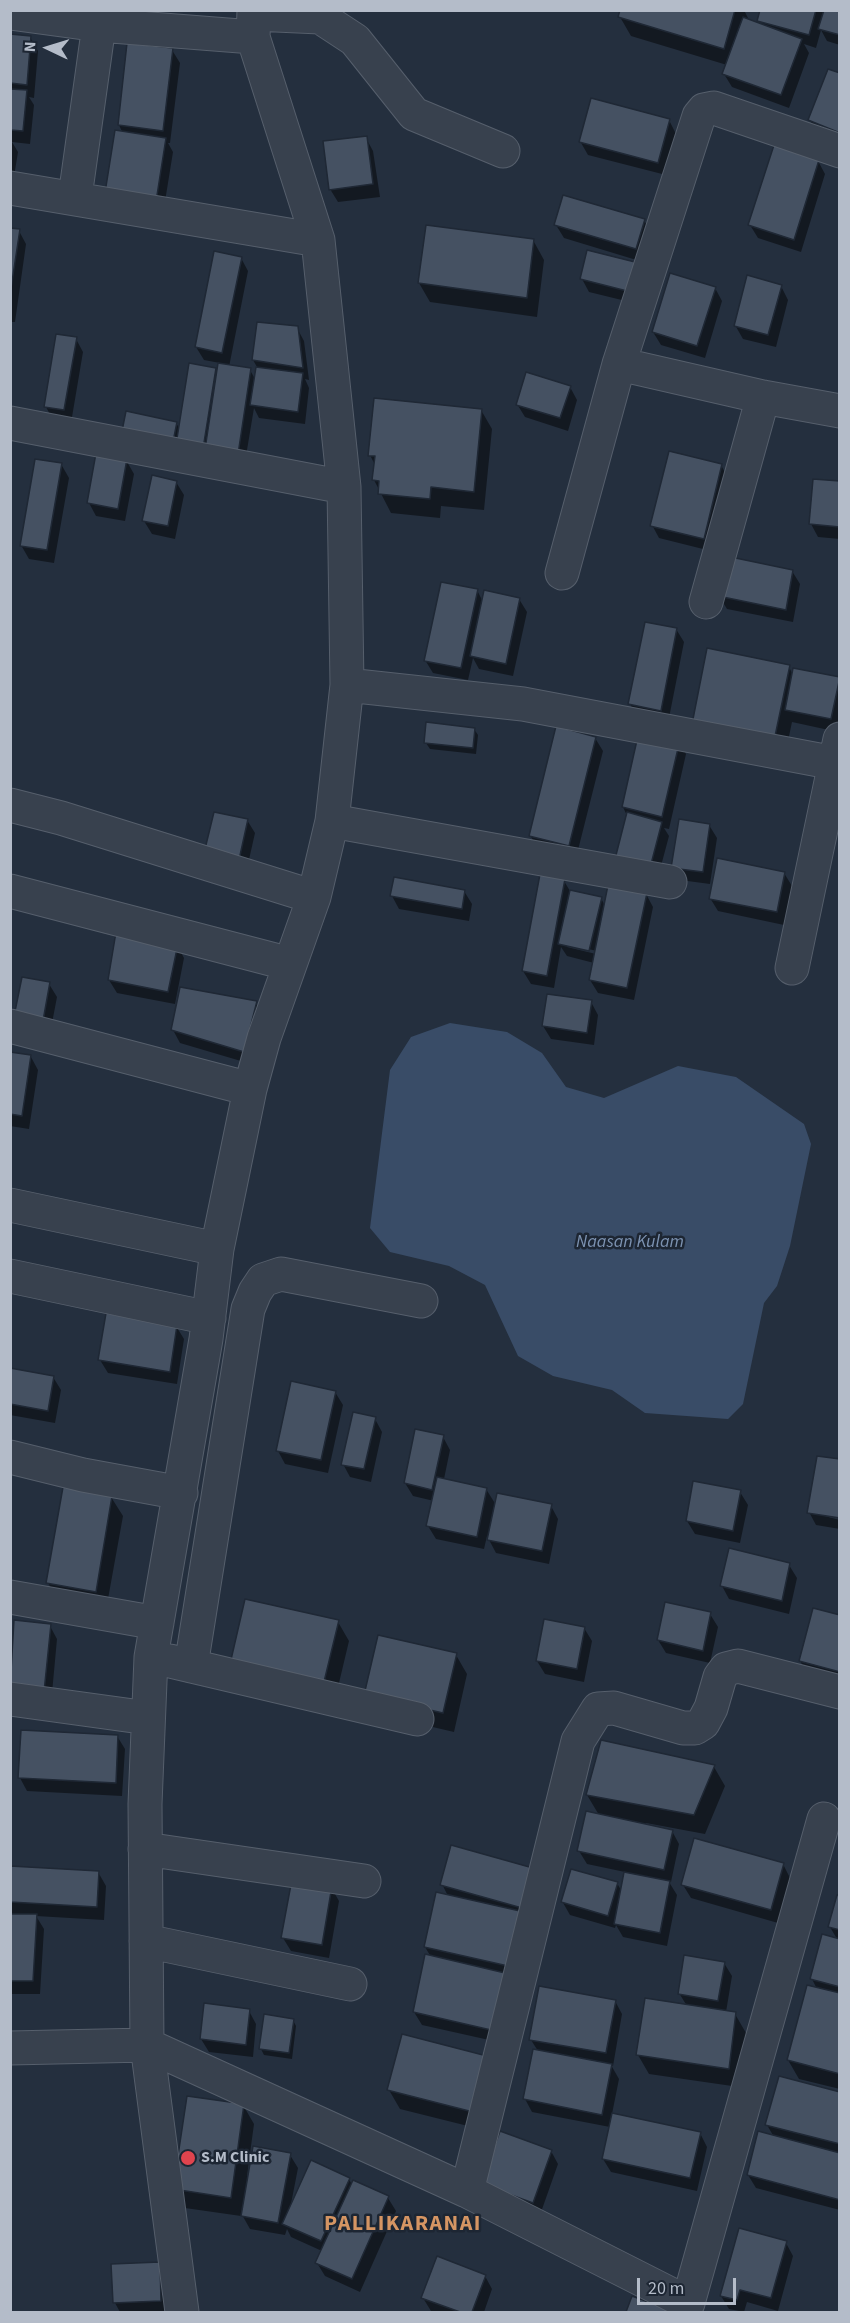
<!DOCTYPE html>
<style>
body{margin:0}
#map{position:relative;width:850px;height:2323px;overflow:hidden;background:#242f3e;font-family:"Source Sans 3",sans-serif}
canvas{display:block}
.frame{position:absolute;inset:0;border:12px solid #b4bcc9;pointer-events:none}
.north{position:absolute;left:18px;top:18px;width:60px;height:60px;-webkit-text-stroke:4px #1d2633;paint-order:stroke;rotate:274deg;font-size:16px;font-weight:700;line-height:24px;text-align:center;color:#b4bcc9}
.north::after{content:'';display:block;margin:auto;width:21px;height:27px;background:#b4bcc9;clip-path:polygon(50% 0,100% 100%,50% 72%,0 100%)}
.scale{position:absolute;left:637px;top:2278px;width:99px;height:27px;box-sizing:border-box;border:3px solid #b4bcc9;border-top:0;padding-left:8px;font-size:18px;line-height:21px;white-space:nowrap;color:#b4bcc9;-webkit-text-stroke:4px #1d2633;paint-order:stroke}
</style>
<div id="map">
<canvas width="850" height="2323"></canvas>
<div class="frame"></div>
<div class="north">N</div>
<div class="scale">20 m</div>
</div>
<script>
const c = document.querySelector('canvas').getContext('2d');
c.lineJoin = 'round';
function fill(path, color) { c.fillStyle = color; c.fill(path, 'evenodd'); }
const poly = rows => new Path2D(rows.map(r => 'M' + r).join(''));
function stroke(path, color, width, dash) { c.strokeStyle = color; c.lineWidth = width; c.lineCap = dash ? 'butt' : 'round'; c.setLineDash(dash || []); c.stroke(path); }
function label(font, color, halo, rows, align = 'center') {
  c.font = font + ' "Source Sans 3",sans-serif'; c.lineWidth = 5; c.setLineDash([]); c.textBaseline = 'middle'; c.strokeStyle = halo; c.fillStyle = color; for (const [text, x, y, turn = 0] of rows) {
    c.save(); c.translate(x, y); c.rotate((+turn || 0) * Math.PI / 180); c.textAlign = isNaN(turn) ? turn : align; if (halo) c.strokeText(text, 0, 0); c.fillText(text, 0, 0); c.restore();
  }
}
const water = poly([
 [450,1023,507,1032,542,1053,566,1087,604,1098,678,1066,736,1077,804,1124,811,1144,790,1246,777,1286,764,1303,743,1404,728,1419,645,1413,612,1390,553,1376,518,1356,485,1285,449,1266,390,1252,370,1228,390,1070,411,1037]
]);
const shadow = poly([
 [622,10,744,10,749,20,762,25,759,20,762,10,840,10,840,45,827,41,821,30,816,48,804,44,809,53,789,108,732,87,724,74,727,65,631,36,620,17],
 [10,36,30,37,38,51,34,98,29,97,34,105,30,144,12,142,18,152,12,189],
 [172,50,180,63,170,143,168,143,173,152,162,220,119,125],
 [840,75,840,142,817,133,810,120],
 [669,120,676,134,666,175,588,155,580,141],
 [366,138,373,151,380,197,338,202,330,189],
 [818,161,825,174,801,252,758,238,750,225],
 [644,220,651,233,643,262,564,238,556,225],
 [10,229,19,231,26,244,15,322,10,322],
 [533,240,544,260,537,317,430,302,419,283],
 [241,258,248,271,229,367,250,370,255,379,257,367,253,360,297,328,304,341,309,380,305,379,309,388,305,424,259,418,254,408,243,474,129,454,176,423,180,429,215,369,218,374,220,363,204,360,196,347],
 [634,263,634,303,589,292,582,279],
 [781,286,788,300,776,347,743,339,735,325],
 [715,288,722,301,705,358,661,345,653,332],
 [76,339,83,352,71,423,53,420,46,407],
 [570,387,577,400,568,431,525,417,517,404],
 [481,410,492,429,484,510,441,506,440,518,391,513,374,480,375,465,370,455],
 [126,460,134,474,125,521,96,516,89,503],
 [61,464,69,478,54,563,29,559,21,545],
 [721,465,728,478,711,551,659,538,652,525],
 [176,482,184,495,175,539,152,534,144,521],
 [840,483,840,539,818,537,811,524],
 [792,571,800,584,793,622,727,609,719,596],
 [477,590,483,602,519,599,527,612,513,676,479,669,473,658,468,680,433,673,425,660],
 [676,629,684,642,668,723,637,717,630,704],
 [789,667,793,675,839,679,838,732,792,722,784,760,704,743],
 [474,729,478,735,476,754,430,749,426,743],
 [595,738,603,751,576,858,538,849,530,835],
 [679,741,686,754,669,829,664,828,669,836,657,881,623,807],
 [247,820,255,833,246,873,213,866],
 [709,825,717,838,710,884,680,880,673,867],
 [784,873,792,886,784,925,718,911,710,898],
 [564,881,570,891,601,898,605,906,646,894,653,907,634,1000,598,993,590,980,594,963,567,956,561,947,554,988,531,984,523,971],
 [567,944,597,951,596,954,567,947],
 [464,891,472,904,469,921,399,909,392,896],
 [177,945,184,958,175,1004,117,993,109,980],
 [49,984,57,997,48,1044,21,1039],
 [256,1002,263,1016,251,1064,180,1043,173,1030],
 [591,1002,598,1015,594,1045,551,1039,543,1026],
 [10,1053,31,1057,38,1070,29,1129,10,1126],
 [176,1326,184,1339,177,1384,108,1373,100,1360],
 [10,1370,53,1377,61,1390,55,1423,10,1415],
 [335,1392,343,1405,328,1473,285,1464,278,1451],
 [375,1419,382,1432,371,1482,350,1477,343,1464],
 [443,1437,450,1450,444,1479,486,1489,496,1505,551,1506,558,1519,549,1564,496,1553,487,1536,484,1549,436,1539,428,1526,434,1501,413,1496,405,1483],
 [740,1492,748,1505,740,1543,695,1534,687,1521],
 [111,1497,123,1516,106,1610,59,1602,48,1583],
 [809,1512,840,1520,840,1529,816,1525],
 [789,1565,797,1578,789,1614,729,1599,722,1586],
 [710,1614,718,1627,710,1663,666,1653,658,1640],
 [840,1616,840,1682,808,1674,800,1661],
 [15,1622,50,1626,57,1639,51,1704,10,1690],
 [338,1622,349,1641,334,1704,242,1683],
 [584,1628,592,1641,584,1682,545,1674,537,1661],
 [456,1655,467,1674,454,1732,377,1714],
 [117,1736,125,1749,122,1796,27,1791,20,1778],
 [714,1767,725,1786,705,1834,646,1823,645,1825,672,1831,679,1844,671,1882,669,1882,677,1895,667,1946,623,1937,616,1925,615,1928,570,1915,562,1901,617,1883,622,1892,625,1872,587,1864,579,1851,599,1815,587,1795],
 [783,1864,790,1878,778,1923,691,1898,683,1885],
 [10,1868,98,1872,106,1886,104,1920,36,1916,44,1929,40,1994,10,1994],
 [532,1869,498,2042,422,2025,414,2012,431,1957,425,1947,448,1896,442,1884],
 [331,1887,339,1901,329,1958,291,1951,283,1938],
 [840,1897,840,2089,799,2079,788,2060,817,1989,812,1979,837,1939,830,1927],
 [724,1963,732,1976,726,2012,735,2014,746,2033,739,2087,649,2074,638,2055,687,2006,679,1993],
 [615,2001,622,2014,613,2066,611,2065,619,2079,612,2114,700,2133,707,2147,697,2191,611,2172,603,2159,610,2127,532,2112,525,2099,538,2051,531,2040],
 [249,2011,256,2024,253,2057,209,2052,201,2039],
 [293,2020,296,2026,292,2059,264,2055,261,2049],
 [486,2057,484,2130,400,2109,389,2090],
 [840,2093,840,2210,756,2188,748,2175,774,2137,767,2125],
 [243,2105,254,2124,247,2176,250,2177,290,2155,298,2168,291,2204,349,2179,352,2185,388,2198,396,2211,360,2292,325,2276,317,2263,322,2251,291,2237,287,2229,285,2235,250,2229,241,2213,241,2216,185,2208,174,2189],
 [551,2151,558,2164,540,2215,490,2197],
 [786,2243,793,2256,778,2311,747,2302,744,2312,729,2309,721,2296],
 [159,2263,168,2312,120,2312,115,2303],
 [485,2276,492,2289,484,2312,434,2312,431,2311,423,2298],
 [633,2298,669,2311,670,2312,628,2312]
]);
const building = poly([
 [620,10,735,10,724,49,618,17,620,10],
 [760,10,816,10,809,35,757,21,760,10],
 [824,10,840,10,840,35,818,29,824,10],
 [743,17,802,39,781,95,722,74,743,17],
 [10,34,31,36,27,85,10,83,10,34],
 [127,43,173,48,163,131,118,125,127,43],
 [828,69,840,73,840,133,808,120,828,69],
 [10,89,27,90,23,131,10,130,10,89],
 [591,98,670,119,658,163,579,142,591,98],
 [115,130,166,138,155,208,104,199,115,130],
 [367,136,373,184,329,190,323,141,367,136],
 [774,145,819,160,794,240,748,225,774,145],
 [563,195,645,219,636,249,554,225,563,195],
 [426,225,534,239,527,298,418,283,426,225],
 [10,228,20,229,10,295,10,228],
 [587,250,635,262,627,291,580,279,587,250],
 [214,251,242,257,222,353,195,347,214,251],
 [670,273,716,287,697,346,652,332,670,273],
 [747,275,782,285,768,335,734,326,747,275],
 [257,322,298,326,303,368,252,360,257,322],
 [56,334,77,337,64,410,44,407,56,334],
 [189,363,216,368,202,455,175,451,189,363],
 [218,363,251,368,237,461,204,456,218,363],
 [256,367,303,373,298,412,250,405,256,367],
 [526,372,571,386,560,418,516,405,526,372],
 [374,398,482,409,474,492,431,487,430,499,378,494,379,481,372,480,375,456,368,456,374,398],
 [126,411,177,422,171,452,120,441,126,411],
 [669,451,722,464,704,539,650,526,669,451],
 [96,453,127,459,118,509,87,503,96,453],
 [35,459,62,463,47,550,20,546,35,459],
 [152,475,177,481,168,526,142,521,152,475],
 [813,479,840,481,840,527,809,524,813,479],
 [726,556,793,570,786,610,718,596,726,556],
 [441,582,478,589,461,668,424,661,441,582],
 [484,590,520,598,506,664,470,656,484,590],
 [645,622,677,628,661,711,628,704,645,622],
 [707,648,790,665,774,741,692,724,707,648],
 [793,668,840,677,831,719,785,710,793,668],
 [426,722,475,728,473,748,424,743,426,722],
 [556,726,596,737,569,846,529,836,556,726],
 [639,731,680,740,662,817,622,807,639,731],
 [214,812,248,819,239,860,204,853,214,812],
 [627,812,662,822,650,868,615,859,627,812],
 [679,819,710,824,703,872,671,868,679,819],
 [717,858,785,872,777,912,709,899,717,858],
 [540,874,565,879,547,976,522,971,540,874],
 [394,877,465,890,462,909,390,896,394,877],
 [608,885,647,893,627,988,589,980,608,885],
 [570,890,602,897,589,951,558,944,570,890],
 [116,932,178,944,168,992,108,980,116,932],
 [22,977,50,982,41,1032,12,1026,22,977],
 [180,987,257,1001,244,1052,171,1030,180,987],
 [547,994,592,1000,587,1033,542,1026,547,994],
 [10,1052,31,1055,22,1116,10,1114,10,1052],
 [106,1313,177,1325,170,1372,98,1360,106,1313],
 [10,1368,54,1376,48,1411,10,1404,10,1368],
 [291,1381,336,1391,321,1460,276,1451,291,1381],
 [353,1412,376,1417,364,1469,341,1465,353,1412],
 [415,1429,444,1435,432,1490,404,1483,415,1429],
 [817,1456,840,1459,840,1518,807,1513,817,1456],
 [437,1477,487,1488,477,1537,426,1526,437,1477],
 [693,1481,741,1490,733,1531,686,1521,693,1481],
 [63,1487,112,1496,96,1592,46,1583,63,1487],
 [497,1493,552,1504,542,1551,487,1540,497,1493],
 [729,1548,790,1563,782,1601,720,1586,729,1548],
 [245,1599,339,1620,323,1686,230,1664,245,1599],
 [665,1602,711,1612,703,1651,657,1640,665,1602],
 [813,1608,840,1615,840,1672,799,1661,813,1608],
 [544,1619,585,1627,577,1669,536,1661,544,1619],
 [14,1620,51,1624,44,1692,10,1688,14,1620],
 [378,1635,457,1653,443,1713,364,1695,378,1635],
 [21,1730,118,1735,116,1783,18,1778,21,1730],
 [601,1740,715,1765,694,1815,586,1795,601,1740],
 [586,1811,673,1830,664,1870,577,1851,586,1811],
 [694,1838,784,1863,771,1910,681,1885,694,1838],
 [451,1845,533,1868,522,1908,440,1885,451,1845],
 [10,1866,99,1871,97,1907,10,1902,10,1866],
 [571,1869,618,1882,608,1916,561,1902,571,1869],
 [624,1872,670,1881,660,1933,614,1924,624,1872],
 [292,1879,332,1886,322,1945,281,1938,292,1879],
 [436,1892,520,1911,508,1966,424,1947,436,1892],
 [837,1895,840,1895,840,1930,828,1927,837,1895],
 [10,1914,37,1914,33,1981,10,1981,10,1914],
 [822,1934,840,1939,840,1987,810,1979,822,1934],
 [425,1954,505,1973,491,2030,413,2012,425,1954],
 [684,1955,725,1962,718,2001,678,1994,684,1955],
 [807,1985,840,1993,840,2074,787,2060,807,1985],
 [539,1986,616,2000,606,2053,529,2040,539,1986],
 [645,1998,736,2012,729,2069,636,2055,645,1998],
 [204,2003,250,2009,246,2045,200,2039,204,2003],
 [264,2014,294,2019,289,2053,259,2049,264,2014],
 [402,2034,487,2056,473,2112,387,2090,402,2034],
 [533,2049,612,2064,602,2115,523,2099,533,2049],
 [779,2076,840,2092,840,2144,765,2125,779,2076],
 [187,2096,244,2104,231,2198,173,2189,187,2096],
 [612,2113,701,2132,690,2178,602,2159,612,2113],
 [500,2131,552,2150,533,2203,481,2184,500,2131],
 [758,2131,840,2153,840,2200,747,2175,758,2131],
 [253,2146,291,2153,278,2223,241,2216,253,2146],
 [311,2160,350,2178,321,2241,282,2224,311,2160],
 [353,2180,389,2196,352,2279,315,2263,353,2180],
 [739,2228,787,2241,771,2298,740,2290,737,2300,720,2296,739,2228],
 [437,2256,486,2275,472,2312,460,2312,421,2298,437,2256],
 [160,2262,161,2301,113,2303,111,2264,160,2262],
 [632,2296,670,2310,669,2312,626,2312,632,2296]
]);
const minor = poly([
 [10,13,99,25,253,37],
 [254,14,320,17,355,40,414,114,503,151],
 [10,188,318,240],
 [75,197,99,25],
 [619,364,763,397,840,411],
 [10,423,344,487],
 [562,573,619,364,699,116,704,110,714,108,840,151],
 [706,602,763,397],
 [347,685,523,704,840,764],
 [10,805,61,818,314,897],
 [332,821,670,882],
 [10,891,290,964],
 [792,968,840,739],
 [10,1026,250,1089],
 [10,1205,217,1249],
 [10,1276,209,1318],
 [10,1457,83,1475,181,1493],
 [10,1597,157,1623],
 [170,1661,417,1719],
 [191,1666,248,1309,255,1292,263,1280,281,1274,421,1301],
 [10,1699,148,1718],
 [145,1849,364,1881],
 [146,1941,350,1984],
 [147,2045,467,2191,688,2303,824,1819],
 [147,2045,182,2312],
 [10,2048,147,2045,145,1804,151,1657,206,1339,217,1249,250,1089,264,1038,314,897,332,821,347,685,344,487,318,240,253,37,254,10],
 [467,2191,578,1741,598,1709,614,1708,683,1728,695,1728,703,1723,711,1708,720,1677,726,1669,738,1666,840,1692]
]);
const markers = [
 [188,2158,8,"#e0444e"]
];
const poiNames = [
 ["S.M Clinic",201,2158]
];
const waterNames = [
 ["Naasan Kulam",630,1243]
];
const districtNames = [
 ["PALLIKARANAI",403,2225]
];
fill(water, '#394c67');
fill(shadow, '#0007');
fill(building, '#455162');
stroke(building, '#1f2835', 1.5);
stroke(minor, '#565f6c', 35);
stroke(minor, '#38414e', 33);
for (const [x, y, r, color] of markers) { const dot = new Path2D(); dot.arc(x, y, r, 0, 2 * Math.PI); c.fillStyle = color; c.fill(dot); stroke(dot, '#1d2633', 2); }
label('bold 16px', '#b4bcc9', '#1d2633', poiNames, 'left');
label('italic 18px', '#7c92b1', '#1d2633', waterNames);
c.letterSpacing = '1.5px';
label('bold 22px', '#d59563', '#1d2633', districtNames);
c.letterSpacing = '0px';
</script>
